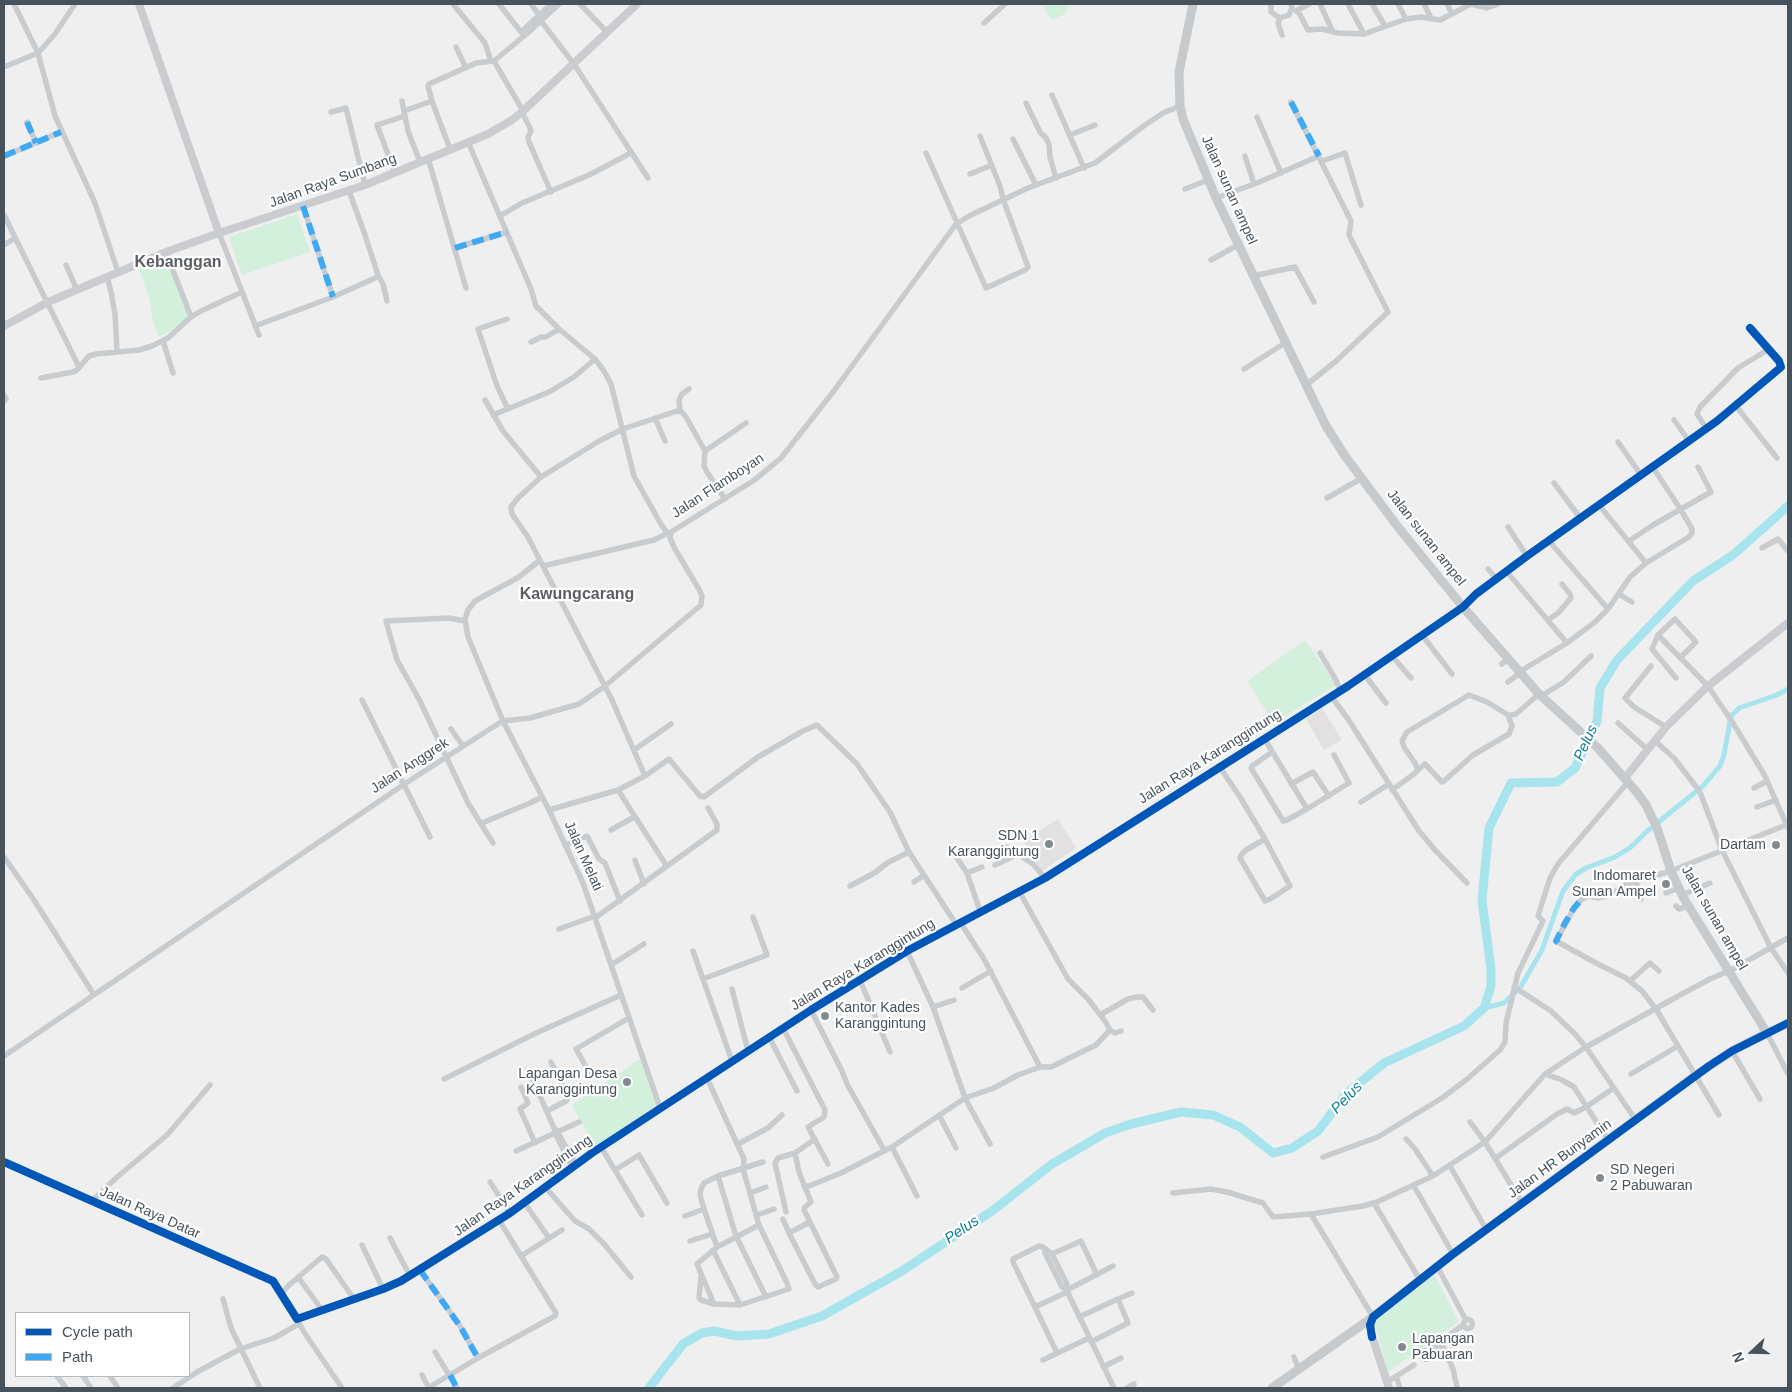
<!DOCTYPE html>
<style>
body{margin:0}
#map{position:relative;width:1792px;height:1392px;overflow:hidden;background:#f0efef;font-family:Helvetica,sans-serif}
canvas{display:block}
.frame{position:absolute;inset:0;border:5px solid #46535c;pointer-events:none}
.legend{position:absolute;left:15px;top:1312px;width:175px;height:65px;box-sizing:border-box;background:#fff;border:1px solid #b5babe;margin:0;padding:6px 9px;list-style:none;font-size:15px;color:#46535c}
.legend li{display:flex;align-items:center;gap:10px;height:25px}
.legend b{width:25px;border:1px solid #b5babe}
.north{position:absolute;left:1727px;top:1327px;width:50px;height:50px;-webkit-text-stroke:4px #fff;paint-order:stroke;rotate:249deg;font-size:14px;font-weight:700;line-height:20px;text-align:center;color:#46535c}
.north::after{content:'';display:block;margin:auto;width:18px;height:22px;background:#46535c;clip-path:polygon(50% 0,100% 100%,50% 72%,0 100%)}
</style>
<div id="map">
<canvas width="1792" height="1392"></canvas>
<div class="frame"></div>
<ul class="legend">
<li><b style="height:6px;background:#0057b8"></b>Cycle path</li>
<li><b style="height:6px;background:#3fa9f5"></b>Path</li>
</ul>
<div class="north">N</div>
</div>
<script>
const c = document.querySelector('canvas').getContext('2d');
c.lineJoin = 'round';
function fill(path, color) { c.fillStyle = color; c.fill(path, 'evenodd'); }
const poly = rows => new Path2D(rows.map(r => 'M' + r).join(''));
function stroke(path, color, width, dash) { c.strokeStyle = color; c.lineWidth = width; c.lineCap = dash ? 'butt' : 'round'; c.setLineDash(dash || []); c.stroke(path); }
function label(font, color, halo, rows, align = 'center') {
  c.font = font + ' Helvetica,sans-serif'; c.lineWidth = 4.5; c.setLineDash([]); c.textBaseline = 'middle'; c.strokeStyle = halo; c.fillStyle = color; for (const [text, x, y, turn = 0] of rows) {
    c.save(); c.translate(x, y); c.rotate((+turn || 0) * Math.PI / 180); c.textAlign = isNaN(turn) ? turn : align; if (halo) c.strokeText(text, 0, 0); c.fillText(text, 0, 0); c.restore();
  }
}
const education = poly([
 [1322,708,1342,740,1324,750,1306,719],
 [1058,819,1076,848,1042,871,1023,841]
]);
const green = poly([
 [1042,4,1069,4,1069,7,1063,15,1051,20],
 [297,214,310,252,242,275,229,237],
 [166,255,188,317,171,331,158,337,152,317,150,301,138,266],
 [1305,640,1336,685,1274,723,1247,681],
 [640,1059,656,1107,595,1148,572,1105],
 [1434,1274,1459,1322,1388,1372,1374,1322]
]);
const canal = poly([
 [1484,1008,1504,1003,1520,988,1542,950,1563,891,1576,874,1586,868,1615,857,1631,847,1645,833,1703,786,1720,766,1724,755,1731,716,1739,708,1777,695,1788,689]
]);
const river = poly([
 [649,1388,683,1344,702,1333,714,1331,737,1336,769,1334,822,1316,902,1271,992,1211,1052,1164,1105,1133,1131,1124,1181,1112,1213,1115,1240,1127,1273,1153,1292,1148,1318,1131,1346,1094,1384,1063,1464,1026,1484,1008,1491,986,1491,969,1482,900,1489,828,1511,783,1557,782,1575,768,1597,721,1600,688,1617,660,1693,581,1733,555,1788,506]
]);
const street = poly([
 [14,4,38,53,55,116,95,203,118,272],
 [453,4,485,43,491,61],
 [499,4,521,32,551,4],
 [531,4,539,15],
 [580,4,607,32],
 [1271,4,1271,12,1280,18,1289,15,1292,8,1291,4],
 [1320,4,1333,32],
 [1348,4,1364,34],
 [1372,4,1385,26],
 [1398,4,1406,19],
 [1424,4,1431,18],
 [1447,4,1452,14],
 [1296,11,1309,4],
 [1298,11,1308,30,1322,29,1338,33,1364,34,1406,19,1421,17,1440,20,1471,4,1487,8,1498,4],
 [1280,18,1278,23,1282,35],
 [541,21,574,64,648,178],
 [984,23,1005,4],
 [456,47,466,68],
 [494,61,530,31,559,4],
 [4,67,38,53,55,34,75,4],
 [1052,95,1084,168],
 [402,101,408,131,420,162],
 [1291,102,1351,221,1349,235,1388,312,1335,362,1305,386],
 [1026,103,1040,132,1046,138,1049,144,1050,157,1056,178],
 [404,111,432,101],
 [331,112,346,108,365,185],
 [522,112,530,128,531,131,528,137,529,142,551,192],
 [1257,117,1281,173],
 [27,122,36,143],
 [1070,135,1095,125],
 [1013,139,1036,185],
 [468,142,531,289,536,306,559,329,595,359,604,371,611,384,634,476,662,526,670,536],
 [450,149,432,101,428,86,429,84,476,63,494,61,523,111],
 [926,153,986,288,1025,270,1028,267,1003,199,1000,186,980,136],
 [4,156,61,132],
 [1245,156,1254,184],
 [428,158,466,288],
 [1322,161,1345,153,1361,205],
 [395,173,377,125,405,116],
 [970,174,992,165],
 [1185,189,1208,180],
 [349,191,365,235,378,275,383,284,387,301],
 [1216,198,1257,183,1319,156],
 [303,206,333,297],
 [4,215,79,367],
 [500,216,522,203,589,175,631,153],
 [219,233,259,335],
 [4,245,15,238],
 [455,248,507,232],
 [166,252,191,317],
 [1211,260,1238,245],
 [66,265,77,290],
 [107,276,111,292,115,314,117,351],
 [1253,276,1295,267,1314,302],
 [507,319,478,329,497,386,508,409],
 [255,326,333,297,375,278,378,275],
 [163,341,173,373],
 [531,342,541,337,546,337,559,329],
 [1244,369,1285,343],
 [41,378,73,372,77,370,89,356,96,354,139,350,152,346,168,338,191,317,201,311,242,292],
 [4,395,6,399,4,401],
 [485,400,503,431,541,477],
 [1736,406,1777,458],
 [680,410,679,400,682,394,689,389],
 [493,415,549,392,574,377,595,359],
 [655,418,665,441],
 [1674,420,1689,441],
 [1706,428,1697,414,1700,407,1738,368,1769,349],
 [1618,442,1641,475],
 [705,451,746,423],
 [1554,483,1581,519],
 [1327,498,1362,478],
 [1599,505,1646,563],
 [1508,527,1527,556],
 [1549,541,1608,609],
 [1629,541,1653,525,1711,492,1698,467],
 [1762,548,1778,539,1788,551],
 [540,560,519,577,475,601,468,610,465,619,468,637,503,721,549,810,583,883,660,1108],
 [543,566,654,540,668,533],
 [1488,569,1497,579],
 [1507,572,1567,643],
 [1619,594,1632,602],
 [1548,620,1558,613,1571,598,1570,594,1562,584],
 [465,621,449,618,386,621,397,660,420,701,468,803,493,843],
 [1422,635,1452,674],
 [1658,635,1708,686,1733,723,1765,776,1788,828],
 [1320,653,1336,680,1340,690],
 [1392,656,1411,678],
 [1502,664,1508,658],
 [1651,666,1625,698,1634,707,1666,727],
 [1519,672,1567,643,1595,622,1608,609,1630,577,1646,563,1689,537,1692,533,1692,529,1681,510,1652,466],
 [1364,674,1386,703],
 [1676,678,1652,649,1658,635,1675,619,1696,642,1680,658],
 [1508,682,1520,673],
 [1331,696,1348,719,1419,831,1435,850,1467,883],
 [1541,696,1564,682,1591,656],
 [362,700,430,837],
 [1618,723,1648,750],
 [451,729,463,746],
 [1264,738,1307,809,1349,783,1334,755],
 [1655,741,1674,758,1700,792,1722,850,1771,948,1788,973],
 [634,750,671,724],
 [1272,752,1252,766,1251,768,1282,819,1283,821,1287,820,1307,809],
 [1219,766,1240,797,1265,839,1246,850,1242,854,1240,858,1265,901,1272,898,1290,886,1265,839],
 [1418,770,1425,764,1442,782,1444,781,1473,755,1509,734,1512,726,1508,715],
 [645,776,612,700,528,537,512,514,511,507,518,498,541,477,599,441,623,429,680,410,686,417,705,451,704,466,707,472,725,499],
 [1291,784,1313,772,1329,796],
 [1754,788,1767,781],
 [618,790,666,865],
 [1392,790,1414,774,1418,770,1415,763,1404,747,1402,741,1407,732,1469,695,1487,702,1508,715,1512,715,1516,714,1539,694],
 [1361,802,1389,784],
 [1757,807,1776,800],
 [549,810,618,790,645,776,669,759,700,796,704,797,758,757,803,731,817,725,857,764,890,812,909,852,956,924],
 [482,823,530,803,542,797],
 [611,830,634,817],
 [565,845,587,836,599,859,605,863,620,901],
 [1007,847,1033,864,1045,878],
 [953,852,967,873,980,911],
 [4,857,34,900,94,995],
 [635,860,644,884],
 [995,865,1018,854],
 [967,873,982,867],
 [1636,881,1641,899],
 [914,882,924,875],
 [850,886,876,872,887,863,909,852],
 [1019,891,1068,979,1088,999,1105,1021,1110,1030,1115,1033,1121,1031],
 [1666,893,1679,888],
 [1682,895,1710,883],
 [1676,906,1679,909,1689,906],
 [595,918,717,830,717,824,708,808],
 [960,922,984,959,1040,1067,1018,1075,994,1088,965,1098,990,1144],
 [559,929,595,916],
 [693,951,732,1061],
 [611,965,644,944],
 [703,979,767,955,753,917],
 [860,980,890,1052],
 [1630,981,1650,963,1659,971],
 [1514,987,1551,1011,1574,1033,1586,1047,1635,1119],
 [962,988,991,971],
 [732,989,748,1051],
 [933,1007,954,1000],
 [811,1010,842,1071,847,1084,883,1148,886,1150,892,1147,965,1098,933,1007,907,951],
 [1100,1015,1128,999,1137,997,1143,997,1153,1010],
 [783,1028,825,1110,824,1117,808,1127,828,1164],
 [1767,1033,1788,1074],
 [769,1037,797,1091],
 [1732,1051,1760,1099],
 [4,1056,403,785,493,727,503,721,530,718,579,704,605,686,701,605,702,596,700,591,675,549,670,538,671,532,753,481,781,458,833,392,956,224,971,215,1028,188,1095,163,1145,125,1163,113,1180,106],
 [1040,1067,1051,1067,1096,1045,1110,1030],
 [590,1074,576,1049,629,1018],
 [1545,1074,1562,1080,1574,1087,1608,1140],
 [1631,1074,1678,1046],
 [532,1078,554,1128,555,1133,572,1167],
 [444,1079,534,1034,621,995],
 [521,1087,528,1103,520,1109,535,1143],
 [547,1111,566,1101,568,1097,551,1062],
 [939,1115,956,1148],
 [1719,1115,1656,1009,1642,991,1626,978,1596,963,1556,941,1574,908,1582,899,1588,896,1598,898,1610,895,1627,884,1671,871,1786,825],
 [1470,1122,1485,1142,1545,1074,1586,1047,1682,994,1710,979,1731,970,1788,938],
 [556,1130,576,1164],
 [1406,1139,1415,1149,1433,1176],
 [738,1144,768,1128,782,1115],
 [601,1147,642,1215],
 [892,1147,917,1196],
 [516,1151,579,1122],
 [1323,1157,1378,1137,1442,1098,1466,1080,1500,1050,1505,1042,1506,1023,1518,973,1543,921,1538,916,1550,878,1558,864,1628,782],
 [1496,1158,1557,1114,1567,1109,1574,1113,1586,1107,1614,1088],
 [4,1162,273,1281,297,1319,383,1289,401,1281,510,1213,592,1153,811,1010,907,951,1045,878,1348,686,1463,607,1476,594,1527,556,1717,421,1780,368,1781,367,1779,361,1750,328],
 [1450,1166,1486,1229],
 [615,1170,639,1155,667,1203],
 [718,1176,736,1236,766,1297],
 [490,1182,510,1213],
 [804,1186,809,1186,841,1173,886,1150],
 [1414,1186,1453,1254],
 [545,1187,575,1221,589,1229,604,1244,631,1277],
 [750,1193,766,1187],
 [1173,1193,1211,1189,1227,1192,1263,1203,1273,1217,1311,1214,1363,1206,1377,1202,1433,1176,1485,1142,1522,1203],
 [92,1201,116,1178,167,1135,210,1085],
 [524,1202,549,1238],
 [1374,1203,1420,1280],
 [786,1212,775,1163,778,1158,795,1153],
 [1311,1214,1373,1317],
 [757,1215,774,1209],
 [685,1216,704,1209],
 [783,1219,789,1233],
 [810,1222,789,1233,815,1284,818,1287,836,1279,837,1277,804,1210,805,1207,811,1202,799,1172,795,1153,815,1139],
 [390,1238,410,1276],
 [690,1241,712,1234],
 [362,1245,383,1289],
 [717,1247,704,1209,700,1195,701,1189,704,1183,718,1176,763,1162],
 [1045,1248,1045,1253,1062,1287,1066,1289,1114,1388],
 [713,1250,740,1305],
 [1052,1254,1081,1241,1097,1275],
 [521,1256,562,1230],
 [1437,1266,1466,1320],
 [420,1270,460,1326,478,1358],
 [298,1277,322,1310],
 [701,1277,699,1298,701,1300,714,1304,740,1305,789,1289,787,1283,759,1225,743,1169,744,1159,707,1078],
 [1066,1289,1067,1284,1052,1254,1043,1247,1039,1246,1013,1259,1013,1262,1035,1307,1067,1292],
 [1067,1290,1113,1266],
 [281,1294,289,1285,322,1257,326,1259,354,1299],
 [223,1299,231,1328,260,1388],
 [1118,1299,1132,1293],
 [714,1304,697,1264,717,1247,759,1225],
 [1035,1307,1057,1353],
 [1079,1317,1118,1299,1128,1323,1091,1342],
 '1463.5 1324a4.5 4.5 0 1 1 9 0a4.5 4.5 0 1 1-9 0Z',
 [298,1321,304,1332,342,1388],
 [1442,1345,1453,1369,1457,1387],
 '1421.5 1355a4.5 4.5 0 1 1 9 0a4.5 4.5 0 1 1-9 0Z',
 [1428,1351,1463,1325],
 [435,1352,457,1388],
 [1431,1354,1445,1343],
 [1294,1357,1299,1370],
 [1043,1360,1089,1338],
 [1103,1367,1121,1358],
 [422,1375,429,1388],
 [57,1376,66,1388],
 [83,1376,91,1388],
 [110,1376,118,1388],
 [1396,1376,1400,1388],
 [1387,1382,1414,1365],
 [173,1388,197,1372,240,1349,274,1338,299,1324],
 [428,1388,478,1358,555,1316,556,1313,499,1220],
 [1127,1388,1134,1384]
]);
const secondary = poly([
 [139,4,219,233],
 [4,326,48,302,166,252,219,233,365,185,488,134,512,120,522,112,637,4],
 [1625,778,1666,727,1708,686,1788,623],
 [1767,1033,1788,1023],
 [1373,1317,1371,1321,1371,1333,1389,1388]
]);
const primary = poly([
 [1193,4,1179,72,1180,106,1183,119,1216,198,1326,426,1345,456,1398,527,1463,607,1539,694,1597,747,1635,790,1646,805,1657,828,1671,871,1683,897,1767,1033,1732,1051,1696,1075,1453,1254,1373,1317,1272,1388]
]);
const quiet = poly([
 [1291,102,1319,156],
 [27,122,36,143],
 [4,156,61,132],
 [303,206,333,297],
 [455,248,507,232],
 [1558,943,1556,941,1565,923,1574,908,1582,899],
 [420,1270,460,1326,478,1358],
 [450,1375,457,1388]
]);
const cycleway = poly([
 [4,1162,273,1281,297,1319,383,1289,401,1281,510,1213,592,1153,811,1010,907,951,1045,878,1348,686,1463,607,1476,594,1527,556,1717,421,1780,368,1781,367,1779,361,1750,328],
 [1372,1337,1370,1325,1373,1317,1453,1254,1709,1066,1732,1051,1788,1023]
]);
const markers = [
 [1049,844,5,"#828a8f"],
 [1776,845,5,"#828a8f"],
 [1666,884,5,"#828a8f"],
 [825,1016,5,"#828a8f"],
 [627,1082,5,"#828a8f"],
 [1600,1178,5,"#828a8f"],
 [1402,1347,5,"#828a8f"]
];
const streetNames = [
 ["Jalan Raya Sumbang",333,181,-20],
 ["Jalan sunan ampel",1229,190,66],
 ["Jalan Flamboyan",718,486,-33],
 ["Jalan sunan ampel",1426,538,52],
 ["Jalan Raya Karanggintung",1210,757,-32],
 ["Jalan Anggrek",410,766,-33],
 ["Jalan Melati",583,856,66],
 ["Jalan sunan ampel",1714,918,60],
 ["Jalan Raya Karanggintung",863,965,-31],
 ["Jalan HR Bunyamin",1560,1159,-36],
 ["Jalan Raya Karanggintung",523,1186,-35],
 ["Jalan Raya Datar",150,1213,24]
];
const poiNames = [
 ["SDN 1",1039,836],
 ["Karanggintung",1039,852],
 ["Dartam",1766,845],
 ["Indomaret",1656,876],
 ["Sunan Ampel",1656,892],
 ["Kantor Kades",835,1008,"left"],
 ["Karanggintung",835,1024,"left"],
 ["Lapangan Desa",617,1074],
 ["Karanggintung",617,1090],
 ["SD Negeri",1610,1170,"left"],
 ["2 Pabuwaran",1610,1186,"left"],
 ["Lapangan",1412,1339,"left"],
 ["Pabuaran",1412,1355,"left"]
];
const waterNames = [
 ["Pelus",1586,743,-66],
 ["Pelus",1347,1098,-46],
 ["Pelus",962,1230,-34]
];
const quarterNames = [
 ["Kebanggan",178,263],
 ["Kawungcarang",577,595]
];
fill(education, '#e2e0e1');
fill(green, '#d3f0dc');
stroke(canal, '#a7e4ee', 5);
stroke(river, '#a7e4ee', 9);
stroke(street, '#c9ccce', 5.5);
stroke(secondary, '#caccd0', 8);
stroke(primary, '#c6cacc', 9);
stroke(quiet, '#3fa9f5', 6, [12, 6]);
stroke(cycleway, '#0057b8', 8);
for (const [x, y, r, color] of markers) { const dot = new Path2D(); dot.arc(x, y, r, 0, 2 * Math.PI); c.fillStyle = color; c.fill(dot); stroke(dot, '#fff', 2); }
label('14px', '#46535c', '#fff', streetNames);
label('14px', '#46535c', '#fff', poiNames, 'right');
label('italic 15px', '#0b8094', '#fff', waterNames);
label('bold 16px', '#5b5f63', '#fff', quarterNames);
</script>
